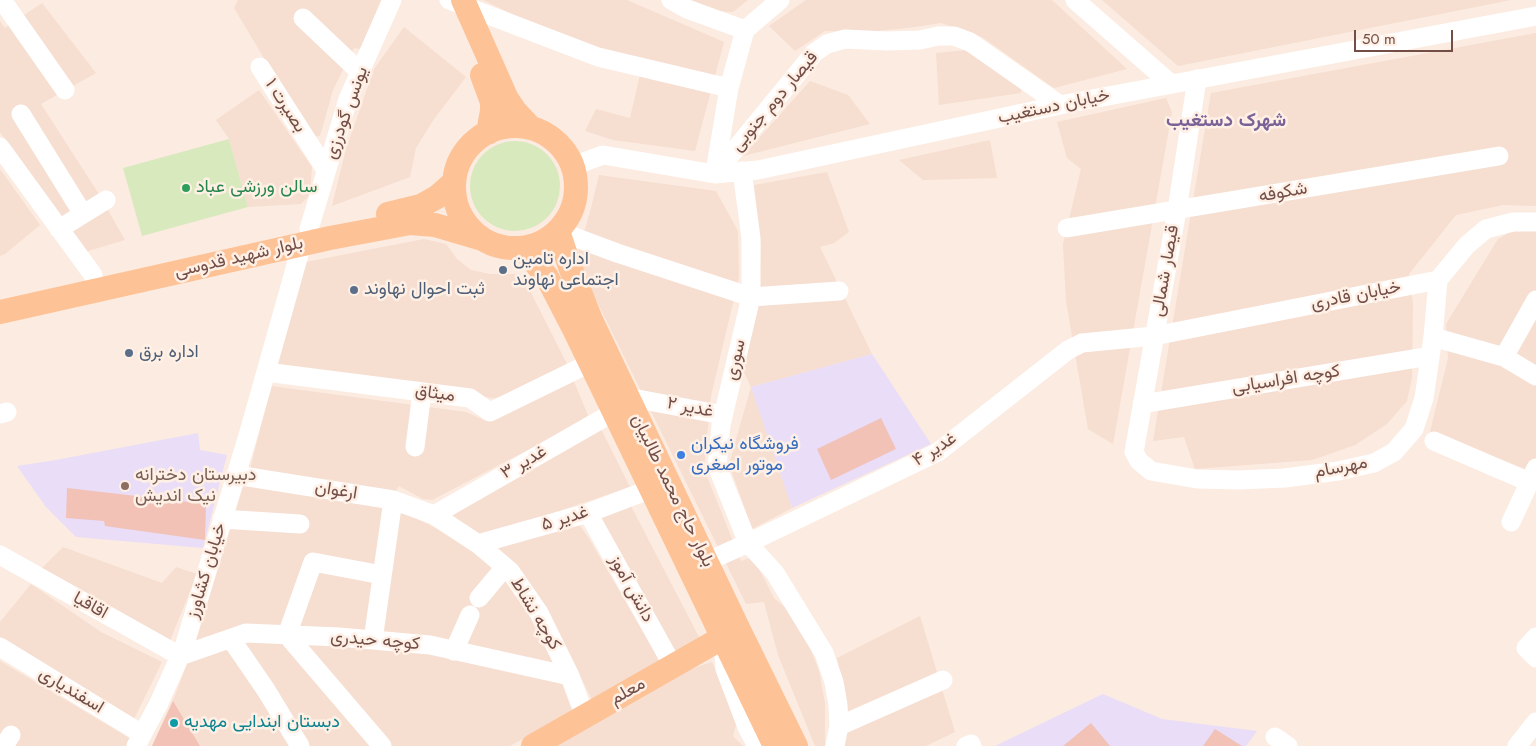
<!DOCTYPE html>
<meta charset="utf-8">
<style>
body{margin:0}
#map{position:relative;width:1536px;height:746px;overflow:hidden;background:#fcebe0;font-family:Jost,sans-serif}
canvas{display:block}
.scale{position:absolute;left:1354px;top:30px;width:99px;height:22px;box-sizing:border-box;border:2px solid #734e47;border-top:0;padding-left:6px;font-size:15px;line-height:18px;white-space:nowrap;color:#734e47;-webkit-text-stroke:4px #fff0e6;paint-order:stroke}
</style>
<div id="map">
<canvas width="1536" height="746"></canvas>
<div class="scale">50 m</div>
</div>
<script>
const c = document.querySelector('canvas').getContext('2d');
c.lineJoin = 'round';
function fill(path, color) { c.fillStyle = color; c.fill(path, 'evenodd'); }
const poly = rows => new Path2D(rows.map(r => 'M' + r).join(''));
function stroke(path, color, width, dash) { c.strokeStyle = color; c.lineWidth = width; c.lineCap = dash ? 'butt' : 'round'; c.setLineDash(dash || []); c.stroke(path); }
function label(font, color, halo, rows, align = 'center') {
  c.font = font + ' Jost,Vazirmatn,sans-serif'; c.lineWidth = 5; c.setLineDash([]); c.textBaseline = 'middle'; c.strokeStyle = halo; c.fillStyle = color; for (const [text, x, y, turn = 0] of rows) {
    c.save(); c.translate(x, y); c.rotate((+turn || 0) * Math.PI / 180); c.textAlign = isNaN(turn) ? turn : align; if (halo) c.strokeText(text, 0, 0); c.fillText(text, 0, 0); c.restore();
  }
}
const residential = poly([
 [238,0,381,0,361,49,354,48,333,90,320,136,311,137,234,8],
 [483,0,627,0,724,42,695,151,613,140,585,131,596,109,630,118,643,62,545,30],
 [691,0,748,0,733,12,716,11],
 [806,0,1052,0,1127,69,1054,88,982,37,941,23,908,28,865,32,825,31,795,51,769,26],
 [1102,0,1511,0,1178,66],
 [42,3,96,73,41,104,97,191,125,240,85,252,0,132,0,21,5,28],
 [404,27,466,77,434,119,416,148,410,177,332,206,346,149,374,69],
 [1536,33,1536,206,1503,205,1456,215,1409,274,1413,304,1412,378,1407,401,1387,424,1355,445,1312,460,1195,469,1184,437,1153,441,1211,93],
 [967,50,1022,86,1021,93,939,105,936,53],
 [810,81,848,95,870,124,743,156],
 [259,90,312,167,310,195,301,204,248,207,229,139,216,120],
 [1166,98,1172,112,1113,444,1088,429,1066,301,1063,244,1081,169,1067,158,1057,122],
 [990,140,997,178,923,180,899,160],
 [0,169,40,225,5,254,0,256],
 [827,172,849,232,834,243,820,247,872,354,751,387,792,508,752,529,729,464,751,387,743,370,759,288,761,247,754,185],
 [599,175,716,191,738,231,739,277,711,396,704,469,741,561,753,557,774,598,792,613,806,638,819,671,825,703,825,746,815,746,778,655,764,602,746,604,576,259,590,212],
 [1512,231,1536,231,1536,473,1430,432,1448,358,1446,324,1498,239],
 [424,239,446,244,457,259,471,270,490,274,520,274,526,283,567,364,508,397,492,398,276,364,306,262],
 [573,379,589,418,432,500,423,499,399,486,395,492,249,473,271,386,466,412,486,421],
 [601,429,630,487,476,539,449,512],
 [244,484,402,511,437,529,481,557,525,599,551,654,572,711,510,746,152,746,176,693,196,640],
 [631,506,700,639,676,655,598,516],
 [578,523,588,537,661,663,593,702,558,631,494,547],
 [63,547,162,583,176,567,197,574,169,643,38,572],
 [31,584,101,632,162,662,134,719,0,640,0,622],
 [920,616,955,732,926,746,844,746,845,709,837,658],
 [0,661,131,739,128,746,0,746],
 [712,662,738,718,733,736,743,746,552,746,690,669]
]);
const education = poly([
 [872,354,931,444,792,508,751,387],
 [198,433,200,450,227,455,203,548,76,537,46,507,17,466,56,460],
 [1103,694,1162,719,1257,731,1246,746,995,746]
]);
const green = poly([
 [229,139,248,207,142,236,123,168],
 '470 186a45 45 0 1 1 90 0a45 45 0 1 1-90 0Z'
]);
const building = poly([
 [881,418,896,449,831,480,817,449],
 [67,488,206,504,205,540,105,526,104,521,66,518],
 [173,701,200,746,152,746],
 [1091,723,1110,746,1063,746],
 [1215,729,1242,746,1203,746]
]);
const minor = poly([
 [2,0,65,90],
 [449,0,598,57,729,88],
 [671,0,687,9,745,30],
 [1075,0,1171,84],
 [303,18,360,72],
 [260,67,326,170],
 [1197,79,1177,210,1134,452,1139,461,1151,471,1197,479,1238,480,1285,478,1338,471,1374,463,1394,452,1414,429,1424,398,1433,337,1438,280],
 [21,114,83,214],
 [0,147,93,275],
 [573,166,603,155,715,174,758,170,1060,105,1536,16],
 [742,171,751,238,751,297,721,425,717,466,748,543,775,573,824,653,834,682,838,705,839,726,835,746],
 [715,172,729,88,745,30,780,0],
 [715,174,814,53,827,44,845,39,887,41,920,40,938,36,954,36,970,42,1060,105],
 [1067,228,1499,156],
 [59,229,106,200],
 [309,229,348,99,392,0],
 [558,231,617,253,751,297,839,291],
 [1433,337,1504,357,1536,376],
 [1504,357,1536,300],
 [266,372,470,398,490,412,590,363],
 [627,397,723,415],
 [1142,404,1430,356],
 [0,414,7,412],
 [1434,441,1529,482],
 [415,447,422,392],
 [236,475,393,500,434,515,478,544,510,571,539,613,570,676,585,716],
 [588,513,673,666],
 [434,515,614,412],
 [222,519,300,524],
 [1511,522,1536,468],
 [478,544,588,513,651,489],
 [0,555,180,656,246,633,339,637,430,645,570,676],
 [706,562,748,543,938,452,1068,350,1082,343,1154,336,1438,280,1467,245,1486,229,1513,222,1536,222],
 [382,575,313,562,287,635,382,746],
 [479,598,505,567],
 [1536,637,1526,648,1536,658],
 [231,639,266,690,300,746],
 [373,640,393,500],
 [723,644,725,669,747,727,757,746],
 [0,647,142,734],
 [454,651,470,615],
 [839,726,943,680],
 [1275,737,1288,746],
 [4,746,11,735],
 [136,746,159,703,184,647,249,432,302,244],
 [966,746,971,744,972,746],
 [1517,746,1536,722]
]);
const major = poly([
 [463,0,507,99,515,111,531,128],
 [482,75,492,102,492,111,488,133],
 '454 187a61 61 0 1 1 122 0a61 61 0 1 1-122 0Z',
 [388,214,421,206,437,197,453,183],
 [558,231,570,267,591,320,737,626,796,746],
 [523,248,547,277,575,331,775,746],
 [0,312,330,238,410,223,435,225,479,238],
 [533,746,722,638]
]);
const markers = [
 [186,188,5,"#2e9e5b"],
 [503,270,5,"#5c6f8a"],
 [354,290,5,"#5c6f8a"],
 [129,353,5,"#5c6f8a"],
 [681,455,5,"#3f7fe0"],
 [125,486,5,"#8d6e63"],
 [174,723,5,"#0f9aa8"]
];
const streetNames = [
 ["قیصار دوم جنوبی",775,102,-50],
 ["بصیرت ۱",285,106,57],
 ["خیابان دستغیب",1054,107,-12],
 ["یونس گودرزی",347,113,-70],
 ["شکوفه",1283,193,-10],
 ["بلوار شهید قدوسی",239,258,-13],
 ["قیصار شمالی",1166,271,-80],
 ["خیابان قادری",1356,296,-11],
 ["سوری",736,360,-77],
 ["کوچه افراسیابی",1286,380,-9],
 ["میثاق",435,394,8],
 ["غدیر ۲",690,408,11],
 ["غدیر ۴",935,450,-32],
 ["غدیر ۳",524,463,-30],
 ["مهرسام",1341,468,-11],
 ["ارغوان",336,491,9],
 ["بلوار حاج محمد طالبیان",672,491,64],
 ["غدیر ۵",565,519,-17],
 ["خیابان کشاورز",207,571,-73],
 ["دانش آموز",631,589,61],
 ["اقاقیا",90,606,29],
 ["کوچه نشاط",535,614,59],
 ["کوچه حیدری",375,641,5],
 ["اسفندیاری",71,691,31],
 ["معلم",628,692,-30]
];
const leisureNames = [
 ["سالن ورزشی عباد",196,188]
];
const serviceNames = [
 ["اداره تامین",513,260],
 ["اجتماعی نهاوند",513,281],
 ["ثبت احوال نهاوند",364,290],
 ["اداره برق",139,353]
];
const shopNames = [
 ["فروشگاه نیکران",691,445],
 ["موتور اصغری",691,466]
];
const educationNames = [
 ["دبیرستان دخترانه",135,476],
 ["نیک اندیش",135,497]
];
const cultureNames = [
 ["دبستان ابندایی مهدیه",184,723]
];
const neighbourhoodNames = [
 ["شهرک دستغیب",1226,121]
];
fill(residential, '#f6ded1');
fill(education, '#e9ddf8');
fill(green, '#d9e9be');
fill(building, '#f2c2b7');
stroke(minor, '#fff', 19);
stroke(major, '#fdc296', 24);
for (const [x, y, r, color] of markers) { const dot = new Path2D(); dot.arc(x, y, r, 0, 2 * Math.PI); c.fillStyle = color; c.fill(dot); stroke(dot, '#fff0e6', 2); }
label('18px', '#734e47', '#fff0e6', streetNames);
label('18px', '#27864d', '#fff0e6', leisureNames, 'left');
label('18px', '#4e5e75', '#fff0e6', serviceNames, 'left');
label('18px', '#366cbe', '#fff0e6', shopNames, 'left');
label('18px', '#785e54', '#fff0e6', educationNames, 'left');
label('18px', '#0d838f', '#fff0e6', cultureNames, 'left');
label('bold 19px', '#7a6297', '#fff0e6', neighbourhoodNames);
</script>
